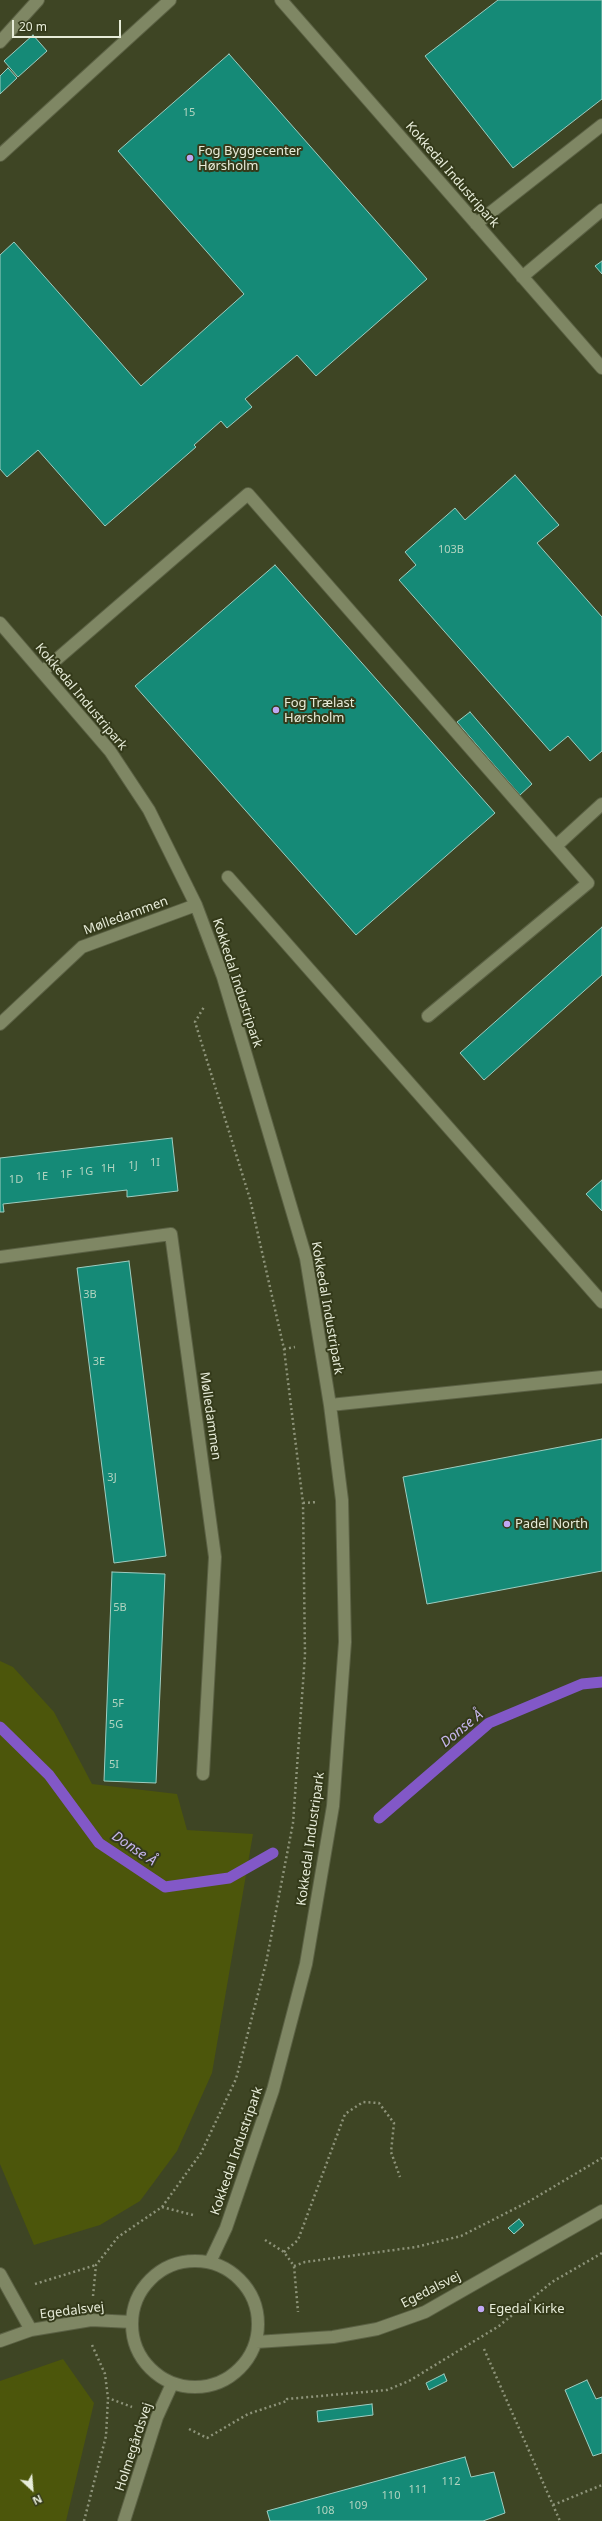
<!DOCTYPE html>
<meta charset="utf-8">
<style>
body{margin:0}
#map{position:relative;width:602px;height:2521px;overflow:hidden;background:#3e4524;font-family:"Noto Sans",sans-serif}
canvas{display:block}
.north{position:absolute;left:12px;top:2469px;width:40px;height:40px;-webkit-text-stroke:3px #343a1a;paint-order:stroke;rotate:154deg;font-size:11px;font-weight:700;line-height:16px;text-align:center;color:#e7ecd9}
.north::after{content:'';display:block;margin:auto;width:14px;height:18px;background:#e7ecd9;clip-path:polygon(50% 0,100% 100%,50% 72%,0 100%)}
.scale{position:absolute;left:12px;top:20px;width:109px;height:18px;box-sizing:border-box;border:2px solid #e7ecd9;border-top:0;padding-left:5px;font-size:12px;line-height:14px;white-space:nowrap;color:#e7ecd9;-webkit-text-stroke:3px #343a1a;paint-order:stroke}
</style>
<div id="map">
<canvas width="602" height="2521"></canvas>
<div class="north">N</div>
<div class="scale">20 m</div>
</div>
<script>
const c = document.querySelector('canvas').getContext('2d');
c.lineJoin = 'round';
function fill(path, color) { c.fillStyle = color; c.fill(path, 'evenodd'); }
const poly = rows => new Path2D(rows.map(r => 'M' + r).join(''));
function stroke(path, color, width, dash) { c.strokeStyle = color; c.lineWidth = width; c.lineCap = dash ? 'butt' : 'round'; c.setLineDash(dash || []); c.stroke(path); }
function label(font, color, halo, rows, align = 'center') {
  c.font = font + ' "Noto Sans",sans-serif'; c.lineWidth = 4; c.setLineDash([]); c.textBaseline = 'middle'; c.strokeStyle = halo; c.fillStyle = color; for (const [text, x, y, turn = 0] of rows) {
    c.save(); c.translate(x, y); c.rotate((+turn || 0) * Math.PI / 180); c.textAlign = isNaN(turn) ? turn : align; if (halo) c.strokeText(text, 0, 0); c.fillText(text, 0, 0); c.restore();
  }
}
const green = poly([
 [0,1661,13,1667,54,1712,92,1784,177,1794,187,1830,253,1834,212,2073,177,2151,140,2201,100,2225,34,2245,0,2164],
 [63,2359,94,2403,66,2521,0,2521,0,2381]
]);
const stream = poly([
 [0,1727,49,1775,99,1843,165,1887,229,1878,273,1853],
 [379,1818,489,1723,582,1684,602,1682]
]);
const building = poly([
 [498,0,602,0,602,99,513,168,425,56,498,0],
 [33,35,47,51,18,77,4,61,33,35],
 [229,54,427,279,316,376,297,355,245,399,252,407,227,428,221,421,194,445,196,447,105,526,38,450,7,477,0,469,0,255,14,242,141,386,244,294,118,151,229,54],
 [8,68,17,78,0,94,0,76,8,68],
 [602,261,602,274,595,266,602,261],
 [515,475,559,525,537,543,602,617,602,751,590,761,568,736,550,751,399,580,416,565,405,552,455,508,465,520,515,475],
 [275,565,495,813,356,935,135,686,275,565],
 [470,712,532,784,520,795,457,722,470,712],
 [602,927,602,975,484,1080,460,1053,602,927],
 [172,1138,178,1191,127,1197,127,1190,3,1204,4,1212,0,1212,0,1158,172,1138],
 [602,1180,602,1211,586,1194,602,1180],
 [129,1261,166,1556,114,1563,77,1268,129,1261],
 [602,1439,602,1571,427,1604,403,1477,602,1439],
 [112,1572,165,1574,156,1783,104,1781,112,1572],
 [519,2219,524,2225,514,2234,508,2228,519,2219],
 [444,2374,447,2381,429,2390,426,2383,444,2374],
 [587,2380,596,2399,602,2397,602,2453,593,2456,565,2390,587,2380],
 [372,2404,373,2415,318,2422,317,2411,372,2404],
 [465,2457,471,2477,494,2472,505,2513,483,2521,270,2521,267,2511,465,2457]
]);
const path = poly([
 [284,1349,295,1347],
 [303,1503,317,1502],
 [162,2207,201,2153,236,2079,266,1963,293,1823,305,1655,303,1503,284,1349,250,1199,195,1022,204,1007],
 [265,2240,284,2252,294,2266,298,2312],
 [284,2252,298,2240,345,2114,363,2102,379,2103,394,2123,391,2152,400,2177],
 [294,2266,305,2262,416,2247,461,2236,528,2202,602,2158],
 [35,2284,96,2265],
 [93,2296,96,2265,118,2237,162,2207,193,2215],
 [92,2345,105,2374,108,2398,132,2407],
 [484,2349,560,2521],
 [189,2429,207,2438,248,2414,287,2401,287,2399,387,2390,409,2381,499,2326,552,2282,602,2253],
 [553,2505,602,2485],
 [84,2521,106,2436,108,2398]
]);
const minor = poly([
 [281,0,602,368],
 [0,42,38,0],
 [0,155,170,0],
 [476,224,602,125],
 [522,277,602,210],
 [0,623,110,751,149,810,196,905,223,977,306,1258,330,1405,342,1500,345,1642,333,1806,306,1964,273,2090,226,2228,210,2262],
 [42,672,248,494,588,883,428,1016],
 [556,846,602,804],
 [228,877,602,1302],
 [0,1024,82,947,196,905],
 [0,1257,171,1234,215,1557,203,1774],
 [330,1405,602,1377],
 '132 2324a63 63 0 1 1 126 0a63 63 0 1 1-126 0Z',
 [0,2274,31,2330,91,2320,132,2322],
 [0,2341,31,2330],
 [256,2342,333,2337,377,2329,425,2312,602,2211],
 [124,2521,157,2417,172,2384]
]);
const markers = [
 [190,158,4,"#c0a8f4"],
 [276,710,4,"#c0a8f4"],
 [507,1524,4,"#c0a8f4"],
 [481,2309,4,"#c0a8f4"]
];
const numberNames = [
 ["15",189,113],
 ["103B",451,550],
 ["1I",155,1163],
 ["1J",133,1166],
 ["1H",108,1169],
 ["1G",86,1172],
 ["1F",66,1175],
 ["1E",42,1177],
 ["1D",16,1180],
 ["3B",90,1295],
 ["3E",99,1362],
 ["3J",112,1478],
 ["5B",120,1608],
 ["5F",118,1704],
 ["5G",116,1725],
 ["5I",114,1765],
 ["112",451,2482],
 ["111",418,2490],
 ["110",391,2496],
 ["109",358,2506],
 ["108",325,2511]
];
const poiNames = [
 ["Fog Byggecenter",198,151],
 ["Hørsholm",198,166],
 ["Fog Trælast",284,703],
 ["Hørsholm",284,718],
 ["Padel North",515,1524],
 ["Egedal Kirke",489,2309]
];
const streetNames = [
 ["Kokkedal Industripark",452,175,49],
 ["Kokkedal Industripark",81,697,50],
 ["Mølledammen",126,916,-20],
 ["Kokkedal Industripark",237,983,72],
 ["Kokkedal Industripark",327,1308,80],
 ["Mølledammen",210,1416,82],
 ["Kokkedal Industripark",311,1839,-82],
 ["Kokkedal Industripark",237,2151,-71],
 ["Egedalsvej",431,2290,-27],
 ["Egedalsvej",72,2311,-7],
 ["Holmegårdsvej",134,2447,-72]
];
const waterNames = [
 ["Donse Å",462,1729,-39],
 ["Donse Å",134,1849,34]
];
fill(green, '#4c560b');
stroke(stream, '#8258c7', 11);
fill(building, '#158a77');
stroke(building, '#9ecdc1', 1);
stroke(minor, '#5b6144', 14);
stroke(path, '#8d9379', 2.5, [2, 3]);
stroke(minor, '#7f8764', 12);
for (const [x, y, r, color] of markers) { const dot = new Path2D(); dot.arc(x, y, r, 0, 2 * Math.PI); c.fillStyle = color; c.fill(dot); stroke(dot, '#343a1a', 1.5); }
label('11px', '#b2d4c0', null, numberNames);
label('13px', '#e7ecd9', '#343a1a', poiNames, 'left');
label('13px', '#e7ecd9', '#343a1a', streetNames);
label('italic 14px', '#c6b6ed', '#343a1a', waterNames);
</script>
